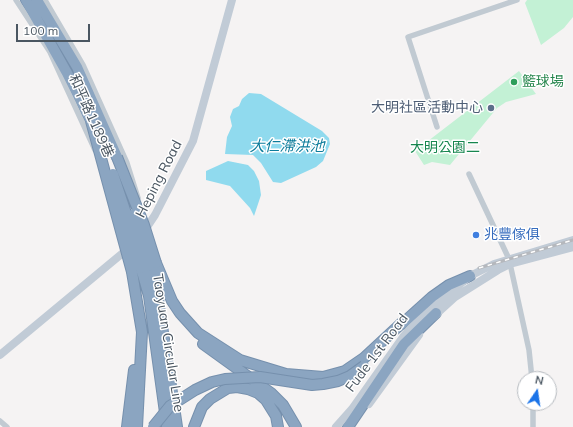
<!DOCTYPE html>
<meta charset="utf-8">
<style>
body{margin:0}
#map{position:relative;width:573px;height:427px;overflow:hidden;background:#f5f3f3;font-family:Mulish,sans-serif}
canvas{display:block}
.north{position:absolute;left:517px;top:371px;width:40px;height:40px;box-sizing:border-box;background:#fff;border:1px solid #b7bbc0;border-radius:50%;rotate:13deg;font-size:11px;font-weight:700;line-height:16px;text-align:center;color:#4a5661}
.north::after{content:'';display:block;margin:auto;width:14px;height:18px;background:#1a73e8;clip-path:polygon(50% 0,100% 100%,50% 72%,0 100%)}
.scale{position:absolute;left:16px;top:24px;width:74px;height:18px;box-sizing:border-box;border:2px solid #4a5661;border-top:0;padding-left:5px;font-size:12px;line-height:14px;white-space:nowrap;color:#4a5661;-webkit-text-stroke:3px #fff;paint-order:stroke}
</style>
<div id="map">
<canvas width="573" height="427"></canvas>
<div class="north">N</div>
<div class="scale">100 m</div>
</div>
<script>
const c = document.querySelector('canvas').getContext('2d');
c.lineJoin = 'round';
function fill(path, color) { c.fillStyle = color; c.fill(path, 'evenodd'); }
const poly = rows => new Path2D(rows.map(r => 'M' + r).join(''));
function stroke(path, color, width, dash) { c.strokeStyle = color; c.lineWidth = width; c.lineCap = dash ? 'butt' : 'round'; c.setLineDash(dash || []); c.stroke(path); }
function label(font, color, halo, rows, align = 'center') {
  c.font = font + ' Mulish,"Noto Sans TC",sans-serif'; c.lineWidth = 3; c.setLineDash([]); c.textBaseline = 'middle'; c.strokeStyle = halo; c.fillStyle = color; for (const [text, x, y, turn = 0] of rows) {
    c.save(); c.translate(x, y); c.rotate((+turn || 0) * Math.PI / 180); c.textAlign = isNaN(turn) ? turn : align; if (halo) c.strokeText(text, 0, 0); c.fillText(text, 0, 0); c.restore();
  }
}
const green = poly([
 [527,0,573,0,573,17,564,28,541,45,525,3],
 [519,71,536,94,506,102,497,108,450,165,432,162,424,165,415,151]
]);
const water = poly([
 [249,93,261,94,322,131,329,138,330,144,323,161,316,167,281,183,273,182,261,163,253,155,225,154,227,137,232,126,230,117,233,109,239,106,242,99],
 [228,161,248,165,254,171,259,181,261,195,254,216,250,208,230,186,206,180,206,171]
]);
const street = poly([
 [16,0,50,52,95,150],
 [45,0,83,65,127,163,138,198],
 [437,127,408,37,517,0],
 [469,174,509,259,529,350,532,379],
 [0,421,7,427],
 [533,427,533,403]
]);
const secondary = poly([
 [143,233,155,215,193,141,232,0],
 [433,317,455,297,498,270,510,264,573,247],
 [0,355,130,247],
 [369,404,419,335],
 [336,427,352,409,403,337,424,313,458,286,470,276,494,264,573,240]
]);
const highway = poly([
 [26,0,67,73,91,121],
 [37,0,77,67,117,157],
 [156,263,172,301,180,313,198,333,240,360,286,374,323,377,345,371,364,358,405,320],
 [148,266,158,299,177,427],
 [141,268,149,296,167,427],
 [132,272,142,332,137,427],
 [402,324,432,297,449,285,470,276],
 [203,344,271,393,283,405,296,427],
 [127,427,134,370],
 [194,427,202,407,210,399,228,388,237,387,248,389,258,393,266,400,276,416,278,427],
 [348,427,404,344,436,313]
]);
const rail = poly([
 [479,268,573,240]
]);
const highwayBridge = poly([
 [91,121,132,272],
 [117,157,144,225,156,263],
 [113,174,125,210,141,268],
 [134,214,148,266],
 [153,427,170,406,195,390,212,382,225,379,260,377,312,385,323,384,338,381,350,376,364,366]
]);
const markers = [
 [514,82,4,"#2e9e5b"],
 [491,108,4,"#5c6f8a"],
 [476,235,4,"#3f7fe0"]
];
const leisureNames = [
 ["籃球場",522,82]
];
const serviceNames = [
 ["大明社區活動中心",483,108]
];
const streetNames = [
 ["和平路1189巷",91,116,66],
 ["Heping Road",159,179,-63],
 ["Taoyuan Circular Line",168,343,81],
 ["Fude 1st Road",377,353,-53]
];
const parkNames = [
 ["大明公園二",445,148]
];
const shopNames = [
 ["兆豐傢俱",484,235]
];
const waterNames = [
 ["大仁滯洪池",287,146]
];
fill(green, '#c3f1d5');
fill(water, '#90daee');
stroke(highway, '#7690ad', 12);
stroke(street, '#c1cad2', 5.5);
stroke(secondary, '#c1cbd6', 8);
stroke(highway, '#8ba5c1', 10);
stroke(rail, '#b5b8bd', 3);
stroke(rail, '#fff', 1.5, [4.5]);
stroke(highwayBridge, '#7690ad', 12, []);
stroke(highwayBridge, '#8ba5c1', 10);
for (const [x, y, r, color] of markers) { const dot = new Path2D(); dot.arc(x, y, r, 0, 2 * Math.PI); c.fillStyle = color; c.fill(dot); stroke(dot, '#fff', 1.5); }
label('14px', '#27864d', '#fff', leisureNames, 'left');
label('14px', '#4e5e75', '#fff', serviceNames, 'right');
label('14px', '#4a5661', '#fff', streetNames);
label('14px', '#17864f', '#fff', parkNames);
label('14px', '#366cbe', '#fff', shopNames, 'left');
label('italic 15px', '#0c7c9b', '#fff', waterNames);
</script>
